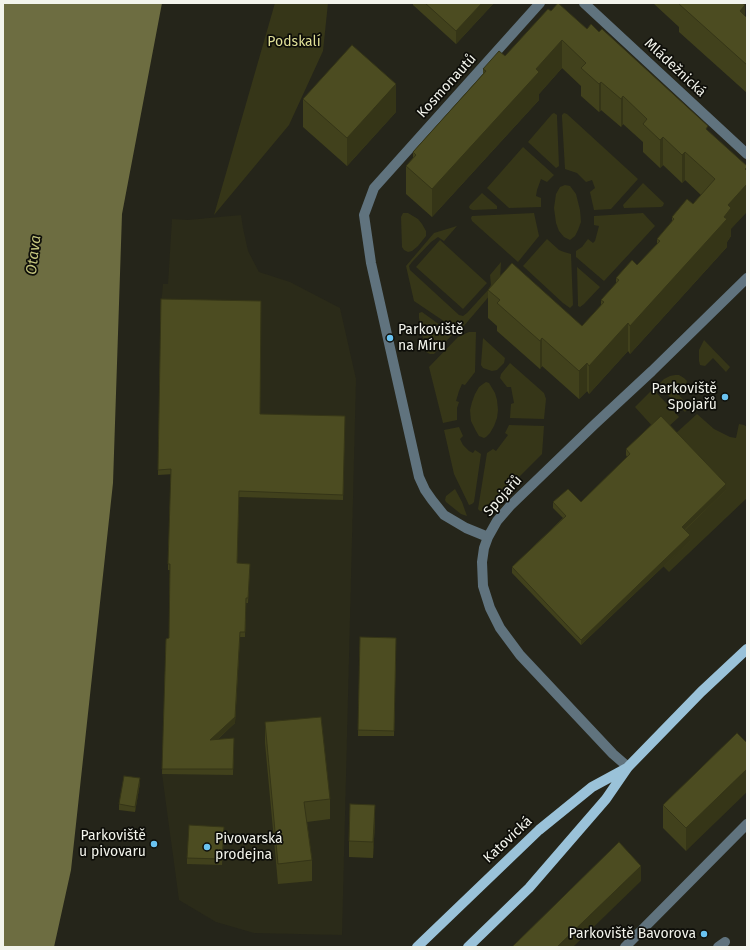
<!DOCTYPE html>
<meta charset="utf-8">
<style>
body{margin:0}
#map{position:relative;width:750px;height:950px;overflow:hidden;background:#25251a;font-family:"Fira Sans",sans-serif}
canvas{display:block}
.frame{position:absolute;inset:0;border:4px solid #f3f4ec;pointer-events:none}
</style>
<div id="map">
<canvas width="750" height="950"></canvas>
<div class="frame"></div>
</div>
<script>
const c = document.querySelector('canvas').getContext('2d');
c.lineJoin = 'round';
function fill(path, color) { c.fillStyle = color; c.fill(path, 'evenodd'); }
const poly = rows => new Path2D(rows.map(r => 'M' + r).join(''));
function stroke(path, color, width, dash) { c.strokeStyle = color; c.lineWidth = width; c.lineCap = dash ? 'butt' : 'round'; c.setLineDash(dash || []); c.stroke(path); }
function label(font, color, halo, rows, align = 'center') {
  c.font = font + ' "Fira Sans",sans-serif'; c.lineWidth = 3.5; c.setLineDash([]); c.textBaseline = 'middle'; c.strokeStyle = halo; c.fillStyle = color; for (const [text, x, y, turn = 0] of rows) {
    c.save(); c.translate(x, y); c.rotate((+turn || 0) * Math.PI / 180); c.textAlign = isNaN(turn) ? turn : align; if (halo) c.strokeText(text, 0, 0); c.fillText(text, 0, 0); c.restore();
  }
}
const built = poly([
 [241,215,243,228,248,251,259,272,290,282,340,308,356,379,342,935,254,933,216,922,179,900,162,774,166,645,169,644,170,570,168,570,171,475,158,475,161,305,163,284,168,284,172,219,188,220]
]);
const green = poly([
 [275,3,328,3,323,51,289,125,214,215],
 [554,113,557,115,557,117,559,166,556,168,528,142,552,114],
 [564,113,567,114,638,179,611,209,594,210,590,192,595,188,592,180,586,182,577,173,565,169,562,117,562,115],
 [523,147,554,175,547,182,541,179,537,190,536,196,541,198,541,207,509,208,487,188],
 [643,183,664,203,663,206,661,207,624,208,623,205],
 [565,185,570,186,576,194,580,210,581,222,578,230,575,236,570,240,564,237,559,231,556,223,554,208,556,194,560,187],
 [482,193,497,206,497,209,473,210,470,209,469,207,470,205],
 [403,213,408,213,418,219,422,224,426,231,426,236,418,246,412,251,408,252,404,250,402,247,401,217],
 [534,213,539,236,518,262,472,221,471,218,472,216],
 [643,213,655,226,604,281,576,257,576,251,582,247,588,239,593,243,595,241,599,226,594,225,594,216],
 [457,226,444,241,438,237,431,242,412,262,409,266,410,270,459,315,463,316,467,313,488,290,491,285,490,275,501,262,500,279,497,287,463,327,457,330,414,301,406,266,434,233],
 [547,239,559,250,564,252,571,254,573,305,570,308,563,303,523,266],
 [440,240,487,283,463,309,416,267],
 [577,267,600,287,584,304,580,307,578,306,578,304],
 [422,312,451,333,452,335,434,354,430,354,426,352,419,318,419,313],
 [469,332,476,332,475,372,465,385,462,384,459,391,456,401,459,402,457,408,457,420,443,423,429,367,458,337],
 [483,338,505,358,504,363,497,370,492,371,483,368,481,365],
 [704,340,730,367,726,372,713,358,705,366,700,365,699,361,699,350],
 [510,363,544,393,546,399,544,419,510,418,511,404,514,403,511,387,507,387,500,378,501,374],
 [675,375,679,375,684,378,687,381,686,384,677,393,690,407,685,412,658,385,664,379,670,376],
 [486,382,489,383,495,393,497,400,498,410,497,418,494,426,490,433,486,437,484,438,479,436,476,431,471,421,470,410,472,402,475,394,479,387,483,384],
 [653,389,679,417,667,428,654,428,635,407],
 [697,414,714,429,730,437,736,438,739,424,744,425,747,427,747,498,669,572,663,566,682,532,674,435],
 [509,425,544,426,542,454,489,507,483,511,480,511,478,509,487,453,493,449,496,451,508,435,505,433],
 [459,427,463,436,460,439,463,445,469,451,473,453,475,450,481,454,474,502,472,504,469,505,454,474,444,430],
 [455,489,462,502,467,516,461,514,446,502,445,500,446,496]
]);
const water = poly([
 [3,3,162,3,122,214,113,483,71,870,54,947,3,947]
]);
const minor = poly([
 [584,3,747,154],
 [488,537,466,528,444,515,432,500,425,490,419,477,371,263,364,215,374,188,540,3],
 [628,767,613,754,520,655,500,628,490,608,483,586,482,562,484,548,488,537,497,521,510,506,595,424,652,371,747,278],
 [625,947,747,824],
 [718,947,725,942]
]);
const major = poly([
 [417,947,539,830,592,787,627,768],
 [468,947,529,888,606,799,628,767,701,692,747,649]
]);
const wall = poly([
 [413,3,494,3,456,44,413,5],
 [653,3,742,3,745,16,747,18,747,93,679,32,679,27],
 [551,11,587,29,708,131,731,229,731,236,727,242,727,247,630,354,628,351,589,394,587,391,579,399,542,366,540,369,497,331,497,326,488,318,488,290,582,326,601,306,601,300,616,284,616,278,637,265,657,244,657,239,672,222,672,217,693,204,701,195,685,180,682,183,663,165,660,168,643,152,643,142,623,124,621,127,601,110,599,112,581,96,581,86,562,68,539,94,539,100,432,217,406,194,406,166,413,158,413,152,483,74,483,69,505,56],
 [303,99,396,112,347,166,303,127],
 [161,299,260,414,345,416,343,500,239,497,237,563,250,564,248,603,246,603,245,637,240,637,235,723,217,740,234,738,233,775,162,774,166,639,169,638,170,570,168,570,168,564,171,474,158,475],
 [626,449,726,490,685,530,690,541,581,645,512,573,512,567,563,518,553,508,553,502,581,502,627,457,626,455],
 [360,637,396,638,394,736,358,736],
 [265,722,330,799,330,819,307,822,312,860,312,881,278,884,265,743],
 [737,733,686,851,663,828,663,805],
 [140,783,135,812,119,810,119,804],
 [375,821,373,858,349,857,349,841],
 [224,832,222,865,187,864,187,858]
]);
const shadedWall = poly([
 [482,3,494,3,456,44,456,31],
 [745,5,745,33,740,11],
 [562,40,562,68,539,94,539,100,432,217,432,189,536,69],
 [601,82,601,110,599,112,599,84],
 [396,84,396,112,347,166,347,138],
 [623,96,623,124,621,127,621,99],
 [663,137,663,165,660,168,660,140],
 [685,152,685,180,682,183,682,155],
 [747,168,747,212,731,229,731,236,727,242,727,247,630,354,630,326,724,217,728,205,745,169],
 [628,323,628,351,589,394,589,366],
 [542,338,542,366,540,369,540,341],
 [587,363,587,391,579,399,579,371],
 [726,484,726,490,682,532,682,527],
 [690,535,690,541,581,645,581,640],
 [240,637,235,723,210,746,210,740],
 [747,769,747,792,686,851,686,828],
 [140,778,140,783,135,812,135,807],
 [375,805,375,821,373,858,373,842],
 [641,866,641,881,573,947,557,947]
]);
const building = poly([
 [425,3,482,3,456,31,425,3],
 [558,3,587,29,591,24,599,32,602,29,708,126,706,129,747,166,747,168,745,169,747,171,747,184,728,205,731,208,724,217,727,219,630,326,628,323,589,366,587,363,579,371,542,338,540,341,497,303,500,300,488,290,512,263,582,326,604,302,601,300,619,280,616,278,632,260,637,265,660,241,657,239,674,219,672,217,687,199,693,204,715,179,685,152,682,155,663,137,660,140,643,124,647,119,623,96,621,99,601,82,599,84,581,68,586,63,562,40,536,69,539,72,432,189,406,166,416,155,413,152,486,71,483,69,499,51,505,56,548,9,551,11,558,3],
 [680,3,742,3,745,5,740,11,747,18,747,65,679,4,680,3],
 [352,45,396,84,347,138,303,99,352,45],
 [161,299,261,301,260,414,345,416,343,495,239,491,237,563,250,564,248,598,246,598,245,632,240,632,235,717,210,740,234,738,233,769,162,769,166,639,169,638,170,564,168,564,171,469,158,470,161,299],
 [661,416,726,484,682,527,690,535,581,640,512,567,566,516,553,502,568,489,581,502,630,454,626,449,661,416],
 [360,637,396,638,394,731,358,730,360,637],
 [321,717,330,799,304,802,312,860,278,864,265,722,321,717],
 [737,733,747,743,747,769,686,828,663,805,737,733],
 [124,776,140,778,135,807,119,804,124,776],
 [350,804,375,805,373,842,349,841,350,804],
 [189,825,224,827,222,859,187,858,189,825],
 [619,842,641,866,557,947,512,947,619,842]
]);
const markers = [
 [390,338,4,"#6ac3f1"],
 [725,397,4,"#6ac3f1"],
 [154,844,4,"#6ac3f1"],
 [207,847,4,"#6ac3f1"],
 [704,934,4,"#6ac3f1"]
];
const parkNames = [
 ["Podskalí",294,42]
];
const streetNames = [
 ["Mládežnická",675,68,43],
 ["Kosmonautů",447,86,-48],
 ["Spojařů",503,496,-48],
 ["Katovická",508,840,-43]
];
const poiNames = [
 ["Parkoviště",398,330,"left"],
 ["na Míru",398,346,"left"],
 ["Parkoviště",717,389],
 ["Spojařů",717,405],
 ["Parkoviště",146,836],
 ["u pivovaru",146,852],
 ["Pivovarská",215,839,"left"],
 ["prodejna",215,855,"left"],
 ["Parkoviště Bavorova",696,934]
];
const waterNames = [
 ["Otava",34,255,-83]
];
fill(built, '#2b2b19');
fill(green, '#363618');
fill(water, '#6d6d41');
stroke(minor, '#60737e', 10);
stroke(major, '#9ac2d9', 10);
fill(wall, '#41411c');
fill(shadedWall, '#353517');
fill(building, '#4c4c21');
stroke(building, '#353517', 1);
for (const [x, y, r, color] of markers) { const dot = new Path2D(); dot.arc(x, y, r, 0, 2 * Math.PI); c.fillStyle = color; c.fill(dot); stroke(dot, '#0e0e09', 1.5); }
label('14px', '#dfdf97', '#0e0e09', parkNames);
label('14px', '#f3f4ec', '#0e0e09', streetNames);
label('14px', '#f3f4ec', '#0e0e09', poiNames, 'right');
label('italic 15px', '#c6c77f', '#0e0e09', waterNames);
</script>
